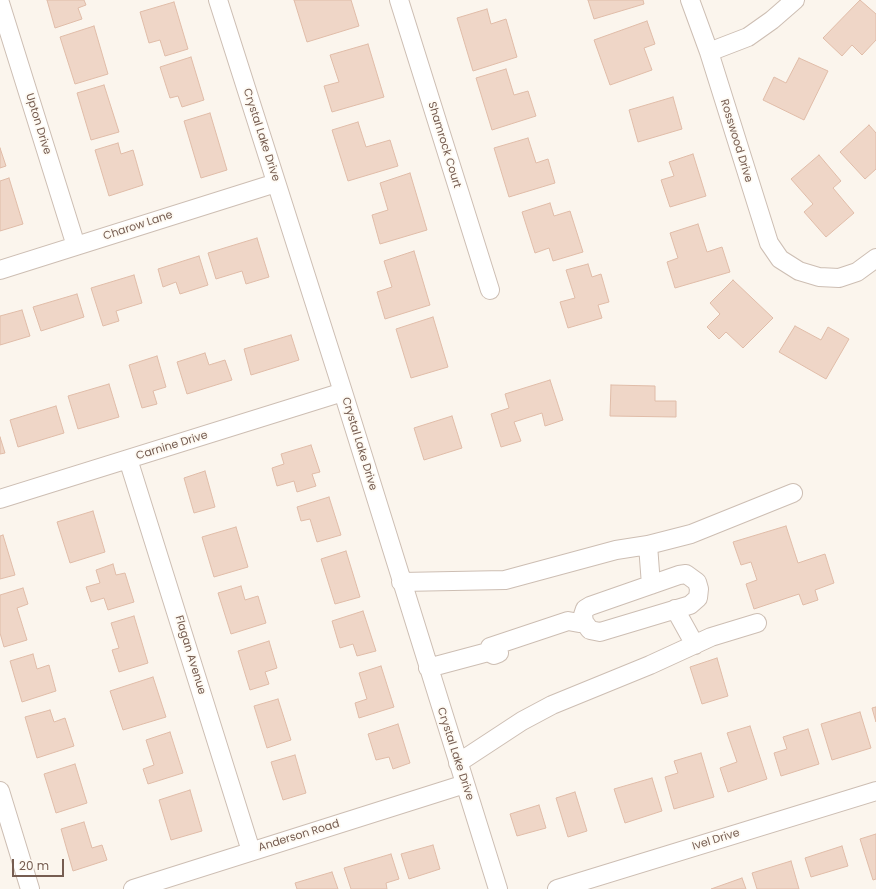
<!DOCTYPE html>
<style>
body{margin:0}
#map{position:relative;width:876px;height:889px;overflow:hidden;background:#fbf5ed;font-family:Poppins,sans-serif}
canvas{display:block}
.scale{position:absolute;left:12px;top:859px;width:52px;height:18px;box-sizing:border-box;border:2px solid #765d51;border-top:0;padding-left:5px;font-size:12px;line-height:14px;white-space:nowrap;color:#765d51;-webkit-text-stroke:3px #fefaf3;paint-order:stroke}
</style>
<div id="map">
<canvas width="876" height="889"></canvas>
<div class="scale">20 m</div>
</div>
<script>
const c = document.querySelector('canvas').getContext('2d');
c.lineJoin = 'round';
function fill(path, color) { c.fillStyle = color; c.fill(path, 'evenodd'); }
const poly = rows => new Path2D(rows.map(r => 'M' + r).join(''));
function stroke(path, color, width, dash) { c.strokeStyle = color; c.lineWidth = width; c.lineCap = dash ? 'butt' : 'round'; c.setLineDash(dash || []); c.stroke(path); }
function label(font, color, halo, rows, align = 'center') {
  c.font = font + ' Poppins,sans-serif'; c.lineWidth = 3.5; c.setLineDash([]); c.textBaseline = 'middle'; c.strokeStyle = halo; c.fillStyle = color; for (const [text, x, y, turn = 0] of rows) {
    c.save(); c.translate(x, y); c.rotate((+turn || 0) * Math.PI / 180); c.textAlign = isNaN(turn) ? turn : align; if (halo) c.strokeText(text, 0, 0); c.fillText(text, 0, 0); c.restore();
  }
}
const building = poly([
 [47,0,84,0,86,5,78,8,82,19,55,28,47,0],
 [294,0,351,0,359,26,307,42,294,0],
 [588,0,643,0,644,4,594,19,588,0],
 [860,0,876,14,876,40,862,55,852,45,842,56,823,38,860,0],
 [174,2,188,49,165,56,160,40,149,43,140,12,174,2],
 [487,9,491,24,506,19,517,57,473,71,457,18,487,9],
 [647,21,655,44,644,48,652,70,610,85,594,40,647,21],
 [94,26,108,74,75,84,60,37,94,26],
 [368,44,384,97,332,112,324,86,339,82,330,55,368,44],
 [191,57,204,100,182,107,178,96,170,98,160,67,191,57],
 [799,58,828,71,804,120,763,100,774,77,786,83,799,58],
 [506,69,514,95,528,91,536,116,492,130,476,78,506,69],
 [104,85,119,132,91,140,77,93,104,85],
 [673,97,682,129,638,142,629,110,673,97],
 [210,113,227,170,201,178,184,121,210,113],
 [358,122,366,147,390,140,398,166,348,181,332,130,358,122],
 [869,125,876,133,876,169,865,179,840,152,869,125],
 [528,138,536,163,548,159,555,183,509,197,494,148,528,138],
 [118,143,121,154,133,150,143,185,109,196,95,150,118,143],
 [0,148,6,166,0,168,0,148],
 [693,154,706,196,670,207,661,180,674,176,669,162,693,154],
 [819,155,841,181,833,188,854,213,826,237,804,212,813,204,791,179,819,155],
 [410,173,427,230,380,244,372,215,388,210,380,183,410,173],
 [9,178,23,224,0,231,0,181,9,178],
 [550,203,554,216,570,211,583,252,553,261,549,248,535,253,522,212,550,203],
 [698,224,707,252,722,247,730,272,675,288,667,262,678,258,670,233,698,224],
 [257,238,269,277,246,284,242,271,216,279,208,253,257,238],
 [414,251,430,305,385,319,377,292,392,287,384,261,414,251],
 [199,256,208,285,180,294,176,282,163,287,158,269,199,256],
 [588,264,592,277,601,274,609,302,598,305,602,318,568,328,560,302,575,298,566,270,588,264],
 [134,275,142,303,116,311,119,321,103,326,91,288,134,275],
 [733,280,773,318,743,348,726,332,719,339,707,327,720,314,710,303,733,280],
 [77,294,84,317,41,331,33,307,77,294],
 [22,310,30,336,0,345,0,316,22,310],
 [433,317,448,367,411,378,396,329,433,317],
 [795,326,821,340,828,327,849,339,826,379,779,352,795,326],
 [291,335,299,360,251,375,244,349,291,335],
 [205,353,209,365,225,360,232,380,187,394,177,362,205,353],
 [157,356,166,387,153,391,157,404,142,408,129,365,157,356],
 [550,380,563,420,545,426,542,413,514,422,521,441,501,447,491,414,509,408,505,394,550,380],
 [109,384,119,417,78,429,68,396,109,384],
 [611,385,655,386,655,401,676,401,676,417,610,416,611,385],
 [56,406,64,433,18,447,10,420,56,406],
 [452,416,462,448,424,460,414,428,452,416],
 [0,437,5,453,0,454,0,437],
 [311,445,320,472,312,474,316,486,297,492,294,481,277,486,272,468,284,464,281,454,311,445],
 [205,471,215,507,194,513,184,478,205,471],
 [329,497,341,535,317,542,310,519,301,521,297,507,329,497],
 [93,511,105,552,70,563,57,522,93,511],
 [786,526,798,563,825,554,834,583,815,590,818,600,803,605,799,594,754,609,746,584,757,580,751,562,741,565,733,542,786,526],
 [236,527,248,567,214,577,202,537,236,527],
 [3,535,15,575,0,579,0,536,3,535],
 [346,551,360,597,335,604,321,559,346,551],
 [113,564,116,575,125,573,134,602,108,610,104,598,91,602,86,587,100,583,96,570,113,564],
 [241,586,245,600,258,596,266,623,231,634,218,593,241,586],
 [23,588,28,604,17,608,27,640,4,647,0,633,0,595,23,588],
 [363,611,376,651,357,656,353,644,340,648,332,621,363,611],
 [134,616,148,663,119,672,112,650,119,648,111,623,134,616],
 [269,641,277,668,265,672,269,684,250,690,238,651,269,641],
 [33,654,37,669,49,665,56,691,22,702,10,661,33,654],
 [717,658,728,696,702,704,690,667,717,658],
 [381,666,394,707,359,718,355,703,367,699,359,673,381,666],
 [153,677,166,717,123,730,110,691,153,677],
 [278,699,291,740,267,748,254,706,278,699],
 [876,707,876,722,872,708,876,707],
 [50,710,54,722,65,718,74,746,37,758,25,717,50,710],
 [860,712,871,748,832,760,821,724,860,712],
 [398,724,410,763,393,769,389,757,376,760,368,734,398,724],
 [750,726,767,779,728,792,720,768,737,762,727,733,750,726],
 [808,729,819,764,781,776,774,753,787,749,783,737,808,729],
 [170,732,183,773,148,784,143,769,154,765,146,740,170,732],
 [701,753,714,797,674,809,665,777,678,773,674,761,701,753],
 [295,755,306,793,283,800,271,762,295,755],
 [75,764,87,803,56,813,44,774,75,764],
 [652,778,662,811,625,823,614,789,652,778],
 [190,790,202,831,171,840,159,800,190,790],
 [575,792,587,831,568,837,556,798,575,792],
 [539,805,546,828,517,836,510,814,539,805],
 [84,822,92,848,102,845,107,860,73,871,61,829,84,822],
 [876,834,876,879,873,880,860,839,876,834],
 [433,845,440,869,409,879,401,854,433,845],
 [842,846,848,866,811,877,805,858,842,846],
 [391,854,399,879,386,883,387,889,351,889,344,868,391,854],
 [791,861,799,889,757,889,752,873,791,861],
 [332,872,338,889,297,889,295,883,332,872],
 [742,878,746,889,711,889,742,878]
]);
const minor = poly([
 [218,0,343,392,498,889],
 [399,0,490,290],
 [690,0,709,52,769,243,780,259,799,271,819,277,839,278,857,272,876,258],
 [0,3,76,246],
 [709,52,748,37,772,20,795,0],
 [0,270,276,183],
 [128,459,251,851],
 [0,499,343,392],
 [401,582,505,580,616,550,648,545],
 [651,585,648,545,691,534,793,493],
 [675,609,695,645],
 [488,652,490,647,568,621,579,623,584,622,590,630,600,632,690,605,698,598,699,589,697,582,686,574,679,575,590,606,585,609,583,615,584,622],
 [428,668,488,652,494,655,499,653],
 [458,763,522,721,552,705,650,665,711,637,757,623],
 [0,791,30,889],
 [133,889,465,784],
 [557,889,876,791]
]);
const streetNames = [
 ["Upton Drive",38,124,73],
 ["Crystal Lake Drive",261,135,72],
 ["Rosswood Drive",736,141,73],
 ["Shamrock Court",444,145,73],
 ["Charow Lane",138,226,-18],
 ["Crystal Lake Drive",359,444,73],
 ["Carnine Drive",172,446,-17],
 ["Flagan Avenue",190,655,73],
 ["Crystal Lake Drive",455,754,72],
 ["Anderson Road",299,836,-17],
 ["Ivel Drive",716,840,-17]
];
fill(building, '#efd6c7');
stroke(building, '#e0bca8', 1);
stroke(minor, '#cdbeb3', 20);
stroke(minor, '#fff', 18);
label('11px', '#765d51', '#fefaf3', streetNames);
</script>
